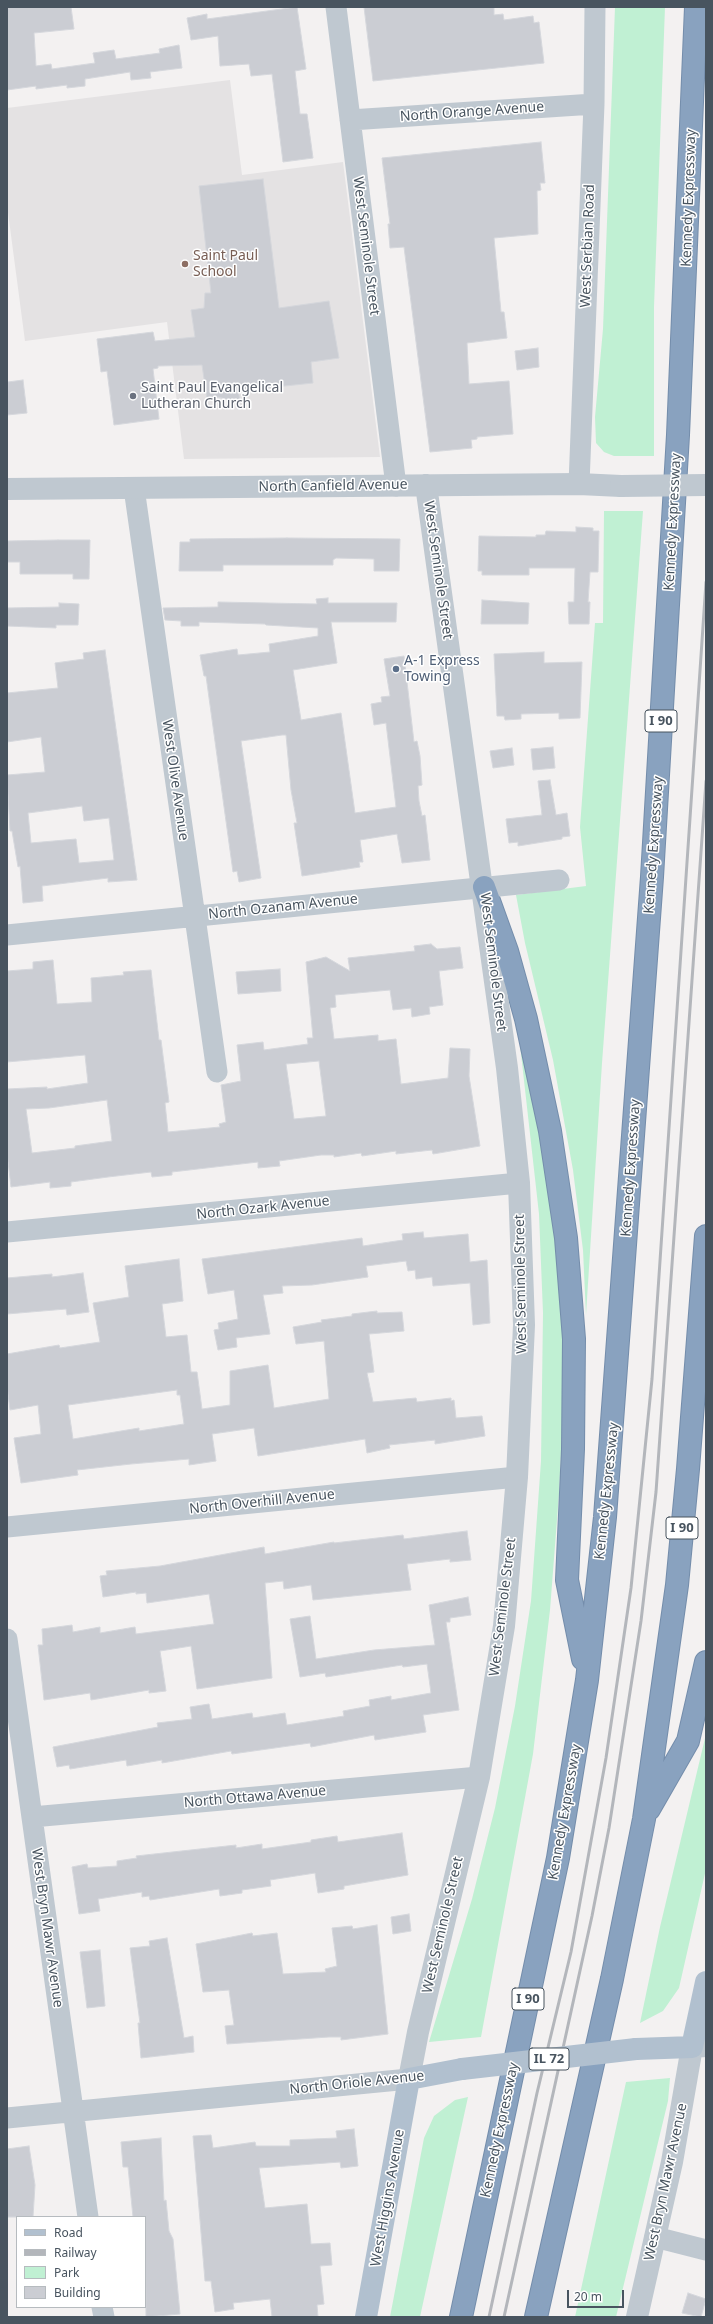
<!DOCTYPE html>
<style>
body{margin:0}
#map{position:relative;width:713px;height:2324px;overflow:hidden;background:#f3f1f1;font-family:"Noto Sans",sans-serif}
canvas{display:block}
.frame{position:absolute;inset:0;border:8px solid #48545f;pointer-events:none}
.legend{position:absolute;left:16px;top:2216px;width:130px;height:92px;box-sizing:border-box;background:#fff;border:1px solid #b6bbbf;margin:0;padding:5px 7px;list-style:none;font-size:12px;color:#48545f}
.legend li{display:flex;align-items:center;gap:8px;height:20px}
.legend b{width:20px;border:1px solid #b6bbbf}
.scale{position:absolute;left:567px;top:2290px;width:57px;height:18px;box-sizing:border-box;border:2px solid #48545f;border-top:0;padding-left:5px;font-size:12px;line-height:14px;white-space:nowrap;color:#48545f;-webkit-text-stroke:3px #fff;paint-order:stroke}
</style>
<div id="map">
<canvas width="713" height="2324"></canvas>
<div class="frame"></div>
<ul class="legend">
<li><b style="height:5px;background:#b1c0cf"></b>Road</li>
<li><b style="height:5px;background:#b3b6bb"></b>Railway</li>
<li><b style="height:11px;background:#c0f0d3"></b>Park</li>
<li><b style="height:11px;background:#cbcdd3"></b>Building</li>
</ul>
<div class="scale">20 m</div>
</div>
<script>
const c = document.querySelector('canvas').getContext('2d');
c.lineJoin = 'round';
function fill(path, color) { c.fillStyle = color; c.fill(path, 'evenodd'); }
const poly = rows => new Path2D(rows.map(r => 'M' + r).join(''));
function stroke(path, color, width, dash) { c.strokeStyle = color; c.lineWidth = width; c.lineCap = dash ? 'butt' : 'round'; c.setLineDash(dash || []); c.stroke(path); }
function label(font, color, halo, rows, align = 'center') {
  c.font = font + ' "Noto Sans",sans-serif'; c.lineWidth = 3; c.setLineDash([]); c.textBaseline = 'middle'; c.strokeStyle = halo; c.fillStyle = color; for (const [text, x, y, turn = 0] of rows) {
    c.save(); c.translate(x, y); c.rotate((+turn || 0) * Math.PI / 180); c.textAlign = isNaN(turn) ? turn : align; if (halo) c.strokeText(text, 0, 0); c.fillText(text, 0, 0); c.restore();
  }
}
const education = poly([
 [230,80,242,175,343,162,380,457,184,459,167,322,25,341,7,205,7,108]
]);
const green = poly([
 [615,7,665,7,654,307,654,456,614,456,604,452,596,443,595,417,603,329],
 [604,511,643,511,602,1063,586,1315,583,1250,573,1170,553,1060,525,943,516,895,586,886,580,827,595,623,603,623],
 [519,1036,546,1147,561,1266,565,1366,559,1494,550,1610,533,1754,481,2037,429,2042,472,1899,495,1808,515,1706,531,1601,541,1461,543,1313,539,1214],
 [706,1734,706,1869,679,1988,663,2011,640,2023,660,1927],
 [670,2078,668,2101,616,2317,575,2317,626,2082],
 [468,2097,420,2317,390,2317,424,2138,434,2116,455,2100]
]);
const building = poly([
 [7,7,71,7,74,29,34,33,36,66,51,64,52,69,95,63,93,53,114,50,116,59,160,53,159,49,179,45,182,68,150,72,151,78,131,80,130,72,85,79,85,86,67,88,67,85,36,89,36,86,7,90,7,7],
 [297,7,306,69,295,71,300,114,307,114,313,158,283,162,272,74,251,76,249,64,220,66,218,36,191,40,187,18,207,14,207,19,297,7],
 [364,7,494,7,494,15,503,14,504,20,533,16,534,23,539,22,544,63,373,81,364,7],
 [541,142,545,183,540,183,541,190,537,191,538,234,494,238,501,312,504,312,507,338,467,343,469,384,509,381,513,434,477,437,477,439,471,440,472,448,430,452,404,247,390,248,388,224,390,224,382,158,541,142],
 [263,179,279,308,329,301,339,358,311,362,313,383,238,391,241,403,218,397,207,399,202,365,158,366,158,368,153,369,159,419,114,425,107,371,101,372,97,339,153,332,155,341,195,337,191,310,204,308,205,293,211,293,199,186,263,179],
 [538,348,539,367,517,370,515,351,538,348],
 [23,380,27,413,7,415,8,382,23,380],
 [576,527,593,528,593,531,599,531,598,572,590,572,588,602,590,602,589,624,569,624,568,602,574,602,575,568,529,568,529,575,482,575,482,571,478,571,479,536,536,537,536,535,545,535,546,531,576,532,576,527],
 [287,538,400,539,399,571,374,571,374,559,336,558,333,560,333,565,223,565,223,571,179,571,180,542,190,542,190,539,287,538],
 [58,540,90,540,89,579,73,579,73,574,20,574,20,562,7,562,7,541,58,540],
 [328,598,328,603,397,603,396,622,331,622,337,663,293,670,301,720,341,713,355,813,396,807,386,723,374,725,371,704,382,702,381,697,390,696,384,659,404,656,414,742,417,741,420,756,422,785,418,786,419,801,422,816,425,815,430,860,402,863,397,834,360,840,363,862,359,862,360,867,302,876,294,823,297,823,291,790,286,735,282,735,241,741,261,878,239,882,237,871,233,872,206,676,204,676,200,655,237,649,238,655,270,652,269,644,318,636,318,628,266,625,265,624,199,622,199,626,181,626,181,621,165,620,163,608,218,607,218,602,317,604,316,599,328,598],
 [482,600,529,603,528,624,481,624,482,600],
 [59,603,79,604,78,625,56,625,56,628,7,626,7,608,59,607,59,603],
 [105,650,137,880,108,882,108,878,42,886,43,901,23,903,20,866,18,867,12,831,10,831,7,775,45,772,41,737,7,742,7,693,58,688,55,663,84,659,83,653,105,650],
 [82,806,84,821,109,818,114,860,79,863,76,839,31,843,28,813,82,806],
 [544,652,544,663,582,662,580,718,559,719,559,713,521,714,521,719,505,720,504,716,497,716,494,654,544,652],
 [553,747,555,768,533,770,531,749,553,747],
 [512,748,514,765,493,768,490,751,512,748],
 [550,780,556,815,567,813,570,836,562,837,562,839,518,846,518,842,509,843,506,819,542,815,538,781,550,780],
 [431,944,437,949,460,947,463,968,439,971,443,1005,429,1007,430,1014,412,1017,411,1008,393,1010,390,990,335,995,336,1007,330,1008,334,1039,378,1035,378,1041,396,1039,401,1084,448,1078,450,1048,470,1049,469,1076,480,1146,433,1154,432,1150,396,1154,396,1151,362,1156,361,1153,334,1157,334,1155,321,1155,279,1161,280,1166,258,1168,258,1162,172,1172,172,1175,152,1177,151,1172,108,1177,71,1182,71,1186,50,1188,50,1182,11,1187,7,1153,7,1089,47,1087,47,1089,88,1083,85,1055,7,1062,7,971,33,969,33,962,53,960,57,1004,92,1002,91,978,124,975,123,972,151,970,159,1040,161,1040,169,1102,165,1103,168,1132,220,1127,219,1124,226,1122,221,1085,241,1081,237,1045,263,1042,264,1050,308,1044,307,1038,313,1038,306,962,326,957,350,971,348,958,415,951,414,946,431,944],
 [319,1061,326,1116,294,1119,286,1064,319,1061],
 [107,1100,112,1141,75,1146,75,1148,32,1153,26,1109,49,1108,107,1100],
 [280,969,281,991,238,994,236,972,280,969],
 [423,1232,424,1238,468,1234,470,1262,487,1260,490,1323,473,1325,470,1283,433,1286,432,1277,416,1279,415,1270,408,1271,406,1261,366,1266,368,1277,312,1285,282,1286,283,1293,263,1295,270,1334,236,1338,237,1347,218,1350,214,1330,219,1329,218,1323,238,1319,234,1290,208,1294,202,1259,362,1238,363,1246,403,1240,402,1234,423,1232],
 [179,1259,183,1301,162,1304,166,1337,187,1335,191,1372,197,1372,202,1409,230,1405,230,1371,268,1365,274,1408,329,1399,324,1341,296,1344,293,1327,322,1322,321,1320,352,1316,352,1314,377,1311,377,1313,402,1312,404,1331,369,1334,374,1372,367,1373,373,1402,416,1398,417,1402,451,1398,451,1401,454,1400,456,1418,482,1416,485,1436,435,1444,435,1440,389,1445,390,1448,367,1453,365,1439,258,1456,254,1428,212,1434,216,1461,189,1465,189,1459,131,1464,77,1470,78,1475,21,1483,14,1438,41,1434,38,1405,10,1410,7,1386,7,1354,59,1345,60,1348,100,1342,93,1303,129,1297,125,1266,179,1259],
 [177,1390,177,1395,180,1395,184,1424,139,1431,139,1428,73,1439,68,1405,177,1390],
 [83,1273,89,1312,67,1315,66,1309,7,1314,7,1278,52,1274,52,1277,83,1273],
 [467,1531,471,1560,450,1562,450,1559,407,1564,411,1590,313,1600,311,1585,284,1589,283,1581,265,1583,272,1678,197,1689,191,1646,160,1651,166,1691,149,1693,149,1690,91,1700,90,1693,44,1700,38,1645,43,1645,42,1629,72,1625,73,1632,100,1627,100,1633,135,1627,136,1634,214,1624,209,1594,147,1603,146,1593,136,1594,136,1592,103,1597,100,1576,107,1575,106,1571,160,1566,264,1547,265,1554,334,1542,334,1543,403,1535,404,1539,467,1531],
 [468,1597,471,1615,450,1618,450,1622,446,1622,459,1710,423,1715,426,1732,375,1740,374,1735,311,1747,310,1743,232,1754,231,1751,162,1763,162,1760,127,1766,126,1760,70,1769,69,1765,57,1767,53,1747,158,1727,157,1723,192,1719,190,1707,209,1704,212,1719,252,1713,253,1718,285,1713,287,1725,344,1716,343,1711,370,1706,369,1700,391,1696,391,1700,431,1693,427,1664,403,1667,402,1665,326,1677,325,1673,300,1677,290,1619,310,1616,316,1659,374,1650,435,1645,429,1605,468,1597],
 [402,1833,408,1875,344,1886,344,1889,318,1893,315,1873,270,1880,271,1886,242,1890,242,1893,220,1896,219,1889,150,1900,149,1896,142,1897,142,1892,98,1899,100,1911,79,1914,72,1867,87,1864,88,1868,117,1866,117,1861,137,1858,136,1856,236,1845,236,1848,262,1844,262,1849,311,1842,311,1840,337,1836,338,1842,402,1833],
 [409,1914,411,1931,393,1934,391,1917,409,1914],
 [377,1925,388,2034,341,2040,341,2037,329,2037,227,2044,225,2026,234,2025,229,1990,203,1992,196,1944,252,1933,253,1936,277,1933,283,1974,326,1972,325,1969,337,1966,332,1928,352,1926,353,1929,377,1925],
 [167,1938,184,2038,193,2036,194,2052,141,2058,138,2023,140,2023,130,1948,150,1946,149,1941,167,1938],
 [100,1950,105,2006,87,2008,80,1952,100,1950],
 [354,2129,358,2166,341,2168,340,2162,259,2168,265,2208,307,2204,311,2244,330,2243,332,2265,320,2266,324,2304,317,2305,318,2317,272,2317,270,2299,233,2303,234,2309,215,2312,211,2281,205,2281,193,2136,211,2135,213,2148,255,2142,256,2146,290,2146,290,2140,337,2138,336,2131,354,2129],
 [161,2138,164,2201,166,2200,169,2231,173,2239,180,2314,146,2317,145,2217,133,2217,128,2167,123,2167,121,2142,161,2138],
 [29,2146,35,2185,33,2217,7,2217,7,2149,29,2146],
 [688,2293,706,2299,701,2317,682,2313,688,2293]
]);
const minor = poly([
 [336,7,396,486],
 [350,120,594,104],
 [579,484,594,104,595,7],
 [134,488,217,1072],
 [7,935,559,880],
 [7,1232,519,1183],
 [7,1527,517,1477],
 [7,1639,88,2217],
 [32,1817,479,1777],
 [7,2118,409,2079],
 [655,2237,706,2250],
 [102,2307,104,2317]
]);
const tertiary = poly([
 [7,489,579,484,621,486],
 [409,2079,418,2032,479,1777,504,1626,517,1477,524,1325,519,1183,507,1068,426,485],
 [637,2317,672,2162,692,2047,706,2046]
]);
const primary = poly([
 [636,2049,692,2047,706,1982],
 [366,2317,409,2079,462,2069]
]);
const motorway = poly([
 [484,887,507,951,526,1019,550,1131,566,1238,574,1339,573,1449,567,1580,583,1659],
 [649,1809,688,1741,706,1662],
 [461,2317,558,1858,587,1680,605,1517,652,877,678,435,696,7],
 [536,2317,612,1979,644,1819,677,1585,688,1469,706,1236]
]);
const rail = poly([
 [489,2317,537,2093,571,1952,606,1758,631,1588,652,1379,706,582],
 [504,2317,592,1916,609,1828,641,1621,656,1492,706,781]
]);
const tertiaryBridge = poly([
 [621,486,706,485]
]);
const primaryBridge = poly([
 [462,2069,636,2049]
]);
const markers = [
 [185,264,4,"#8d6e63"],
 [133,396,4,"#6b7280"],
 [396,669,4,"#5c6f8a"]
];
const shields = [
 [661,721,32],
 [682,1528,32],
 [528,1999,32],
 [549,2059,40]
];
const shieldNames = [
 ["I 90",661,721],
 ["I 90",682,1528],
 ["I 90",528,1999],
 ["IL 72",549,2059]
];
const streetNames = [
 ["North Orange Avenue",472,112,-4],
 ["Kennedy Expressway",689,198,-88],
 ["West Seminole Street",366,246,83],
 ["West Serbian Road",588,246,-88],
 ["North Canfield Avenue",333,486,-1],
 ["Kennedy Expressway",673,522,-87],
 ["West Seminole Street",438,570,82],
 ["West Olive Avenue",175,780,82],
 ["Kennedy Expressway",654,845,-86],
 ["North Ozanam Avenue",283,907,-6],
 ["West Seminole Street",493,962,83],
 ["Kennedy Expressway",631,1168,-86],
 ["North Ozark Avenue",263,1208,-6],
 ["West Seminole Street",521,1284,-91],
 ["Kennedy Expressway",607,1491,-84],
 ["North Overhill Avenue",262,1502,-6],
 ["West Seminole Street",503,1607,-83],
 ["North Ottawa Avenue",255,1797,-5],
 ["Kennedy Expressway",565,1812,-80],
 ["West Seminole Street",443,1925,-77],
 ["West Bryn Mawr Avenue",47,1928,82],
 ["North Oriole Avenue",357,2083,-6],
 ["Kennedy Expressway",500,2130,-78],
 ["West Bryn Mawr Avenue",666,2182,-78],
 ["West Higgins Avenue",388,2198,-80]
];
const educationNames = [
 ["Saint Paul",193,256],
 ["School",193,272]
];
const worshipNames = [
 ["Saint Paul Evangelical",141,388],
 ["Lutheran Church",141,404]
];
const serviceNames = [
 ["A-1 Express",404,661],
 ["Towing",404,677]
];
fill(education, '#e4e2e3');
fill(green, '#c0f0d3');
fill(building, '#cbcdd3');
stroke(building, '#d5d7dc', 1);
stroke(motorway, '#748dab', 24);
stroke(minor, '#bfc8d0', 21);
stroke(tertiary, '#bfc8d0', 22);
stroke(primary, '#b1c0cf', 22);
stroke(motorway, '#89a2bf', 22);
stroke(rail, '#b3b6bb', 3);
stroke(tertiaryBridge, '#bfc8d0', 22);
stroke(primaryBridge, '#b1c0cf', 22);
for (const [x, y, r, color] of markers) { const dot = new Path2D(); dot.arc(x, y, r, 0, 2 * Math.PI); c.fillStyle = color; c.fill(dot); stroke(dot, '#fff', 1.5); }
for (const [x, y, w] of shields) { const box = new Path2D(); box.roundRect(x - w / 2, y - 11, w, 22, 3); c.fillStyle = '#fff'; c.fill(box); stroke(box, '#48545f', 1); }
label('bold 13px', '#48545f', null, shieldNames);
label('14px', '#48545f', '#fff', streetNames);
label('14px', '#785e54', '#fff', educationNames, 'left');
label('14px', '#5b616d', '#fff', worshipNames, 'left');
label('14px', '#4e5e75', '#fff', serviceNames, 'left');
</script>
